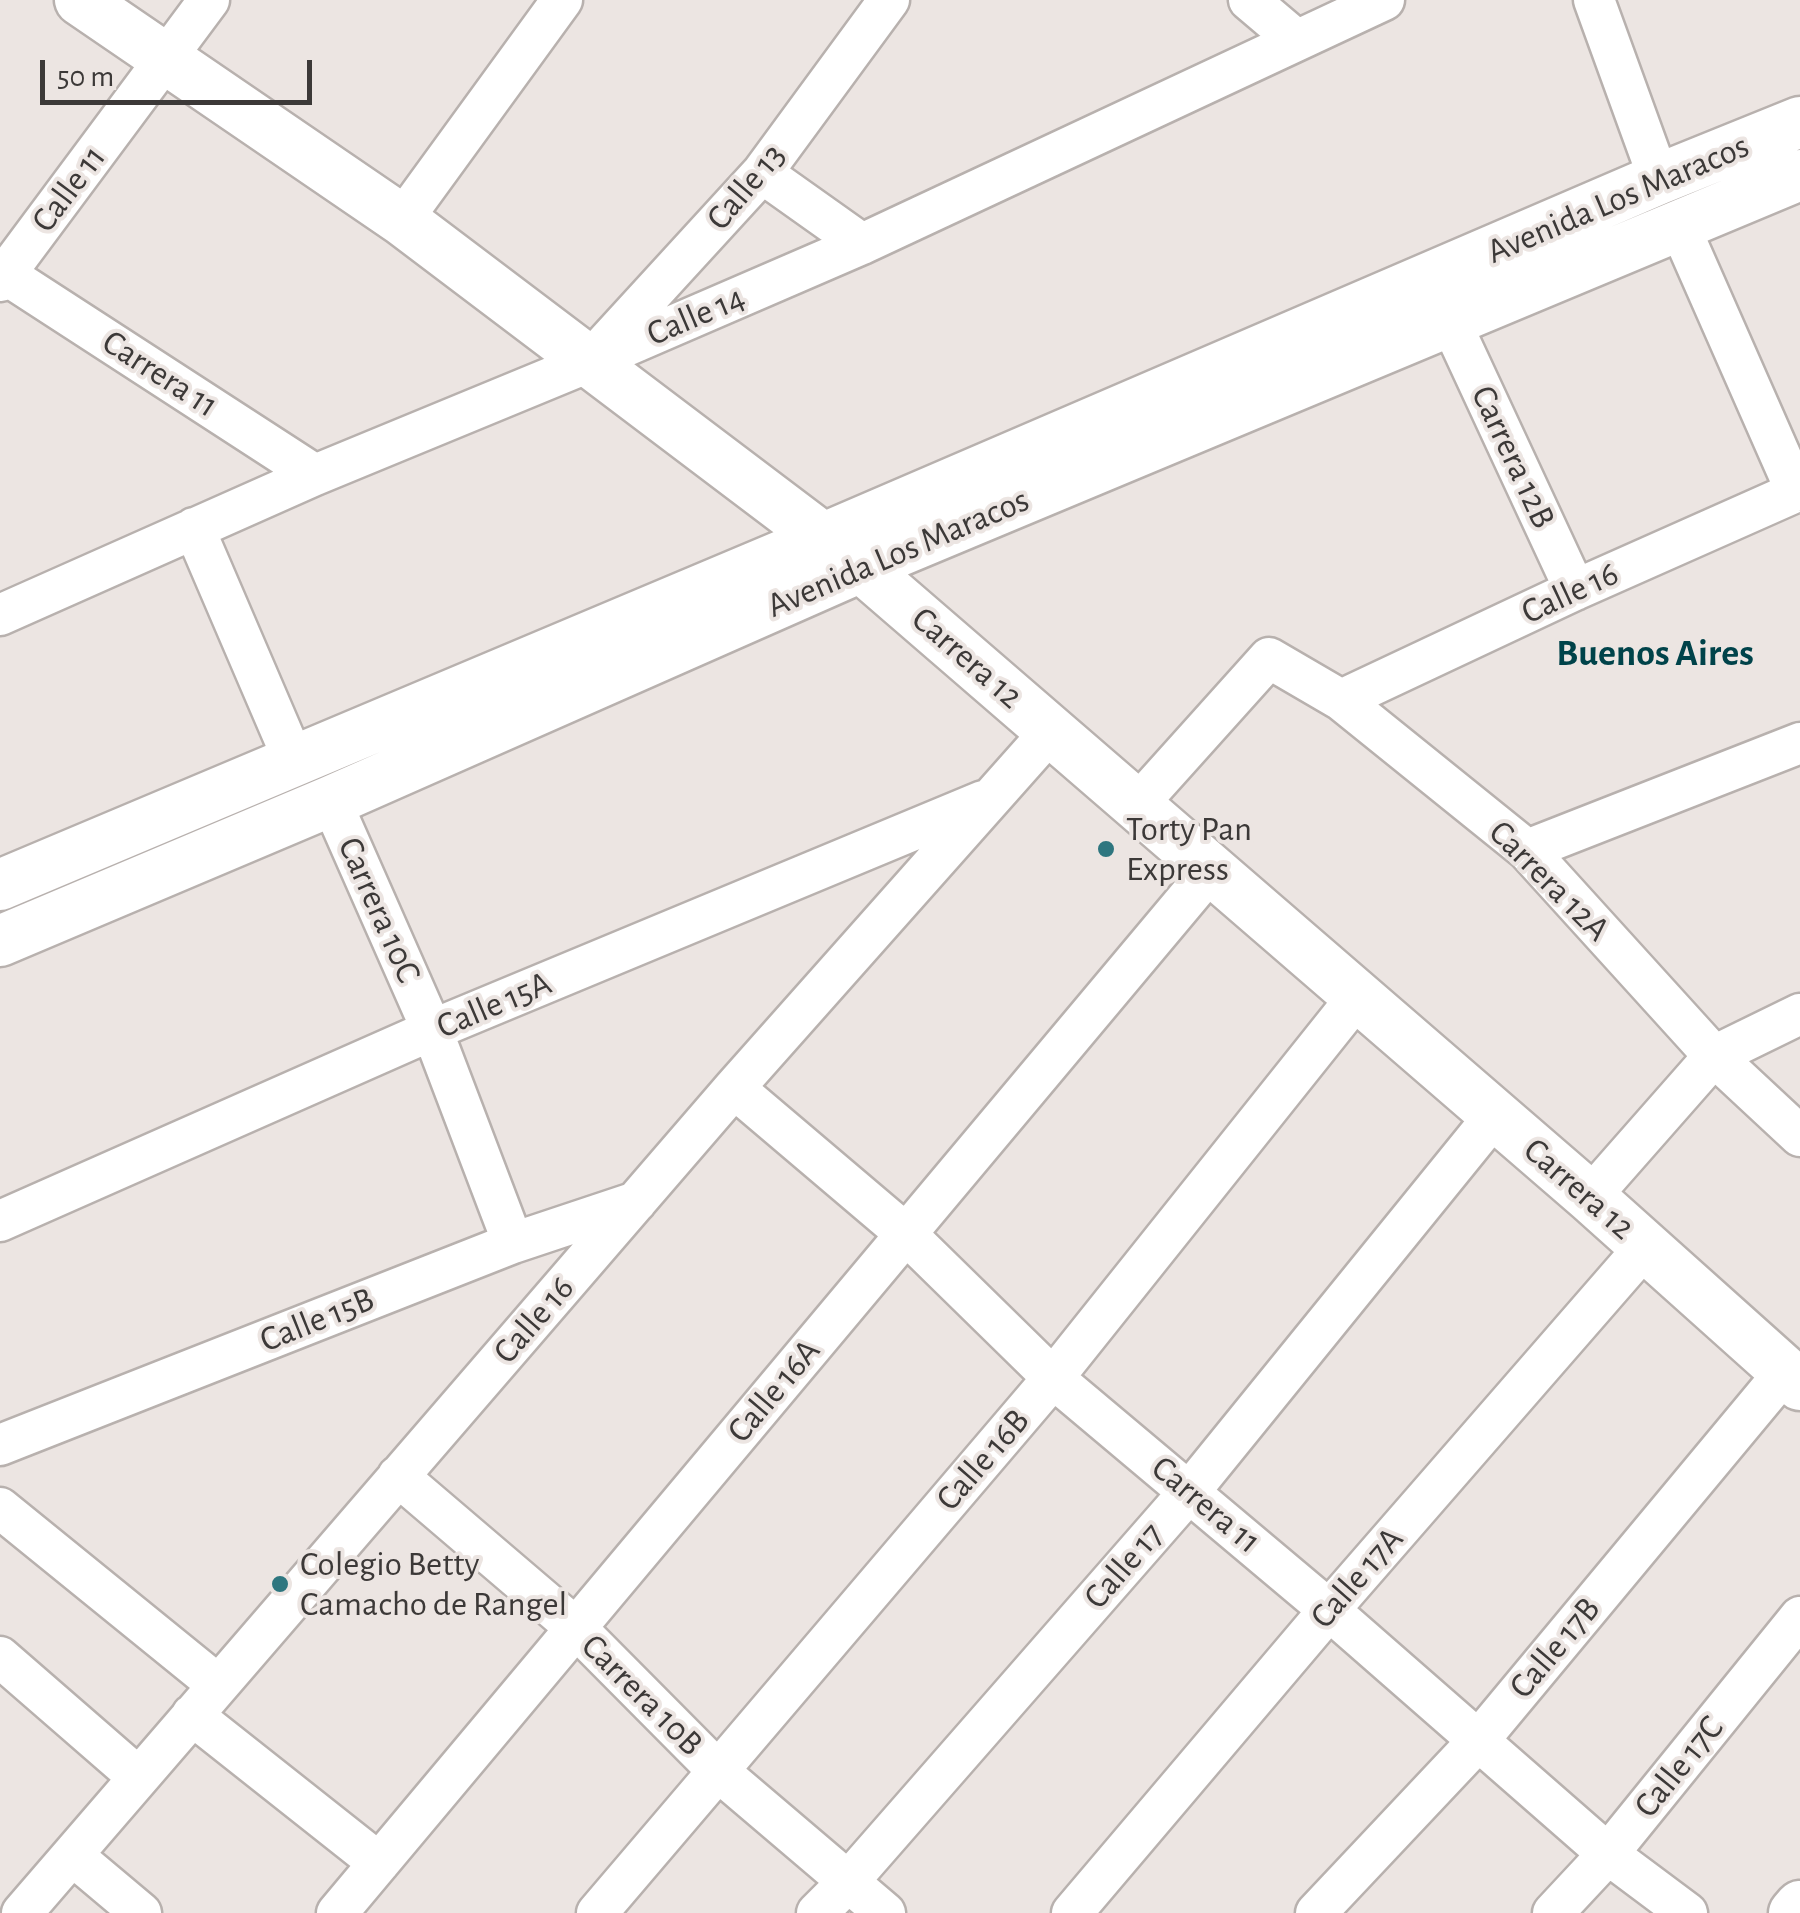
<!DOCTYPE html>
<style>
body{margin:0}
#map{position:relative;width:1800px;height:1913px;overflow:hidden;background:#ece5e2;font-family:"Alegreya Sans",sans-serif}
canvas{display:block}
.scale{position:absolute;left:40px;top:60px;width:272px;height:45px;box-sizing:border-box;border:5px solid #3c3938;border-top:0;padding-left:12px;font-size:30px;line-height:35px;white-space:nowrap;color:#3c3938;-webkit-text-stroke:8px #ece5e2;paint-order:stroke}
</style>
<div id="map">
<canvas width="1800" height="1913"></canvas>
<div class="scale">50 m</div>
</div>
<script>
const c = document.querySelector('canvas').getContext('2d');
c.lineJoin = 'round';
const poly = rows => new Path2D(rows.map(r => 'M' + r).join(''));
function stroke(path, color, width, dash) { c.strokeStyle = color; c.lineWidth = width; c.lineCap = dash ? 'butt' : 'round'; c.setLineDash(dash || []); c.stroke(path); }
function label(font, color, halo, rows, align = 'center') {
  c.font = font + ' "Alegreya Sans",sans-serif'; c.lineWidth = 8; c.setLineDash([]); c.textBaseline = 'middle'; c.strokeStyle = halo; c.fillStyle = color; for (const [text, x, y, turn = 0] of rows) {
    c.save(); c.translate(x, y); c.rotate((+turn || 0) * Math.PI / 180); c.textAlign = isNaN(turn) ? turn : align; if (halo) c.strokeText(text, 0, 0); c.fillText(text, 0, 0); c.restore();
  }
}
const minor = poly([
 [1249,0,1295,39],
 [1594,0,1659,179],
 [762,173,862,244],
 [402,220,562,0],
 [1678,223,1796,491],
 [5,274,315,475],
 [0,281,209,0],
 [1451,323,1575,590],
 [599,351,762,173,889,0],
 [194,528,294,761],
 [0,615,315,475,589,362,862,244,1384,0],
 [1341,700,1575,590,1800,490],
 [331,801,432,1030,513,1243],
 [1137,805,1269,658,1341,700,1527,850,1714,1056,1800,1136],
 [1527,850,1800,743],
 [734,1088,906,1234,1053,1378,1329,1610,1608,1854,1687,1913],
 [1590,1197,1714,1056,1800,1014],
 [0,1221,432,1030,983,801],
 [0,1445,513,1243,636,1202],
 [398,1476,576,1628,717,1770,885,1913],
 [0,1508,218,1685],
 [0,1657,138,1777],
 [192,1715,379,1863],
 [72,1855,141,1913],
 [22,1913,734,1088,1051,731],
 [337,1913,1211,870],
 [597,1913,1053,1378,1358,996],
 [817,1913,847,1883,1190,1491,1495,1115],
 [1072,1913,1329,1610,1645,1247],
 [1316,1913,1478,1741,1784,1373],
 [1553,1913,1608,1854,1800,1617]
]);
const tertiary = poly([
 [80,0,402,220,861,567,1590,1197,1800,1385],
 [0,885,824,538,1659,179,1800,122],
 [0,941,331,801,861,567,1800,175],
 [1794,1913,1800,1906]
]);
const markers = [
 [1106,849,10,"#2e767f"],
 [280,1584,10,"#2e767f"]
];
const streetNames = [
 ["Calle 13",746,187,-50],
 ["Calle 11",69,189,-53],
 ["Avenida Los Maracos",1618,199,-23],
 ["Calle 14",696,316,-23],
 ["Carrera 11",160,374,33],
 ["Carrera 12B",1513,457,65],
 ["Avenida Los Maracos",898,553,-23],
 ["Calle 16",1570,593,-25],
 ["Carrera 12",967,658,41],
 ["Carrera 12A",1549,881,45],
 ["Carrera 10C",379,910,66],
 ["Calle 15A",494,1005,-23],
 ["Carrera 12",1579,1189,41],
 ["Calle 15B",317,1320,-22],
 ["Calle 16",534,1320,-49],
 ["Calle 16A",774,1391,-50],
 ["Calle 16B",983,1460,-49],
 ["Carrera 11",1206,1505,40],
 ["Calle 17",1124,1566,-49],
 ["Calle 17A",1357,1578,-49],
 ["Calle 17B",1555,1648,-50],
 ["Carrera 10B",642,1695,45],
 ["Calle 17C",1679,1767,-51]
];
const poiNames = [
 ["Torty Pan",1126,829],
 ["Express",1126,869],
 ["Colegio Betty",300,1564],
 ["Camacho de Rangel",300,1604]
];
const neighbourhoodNames = [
 ["Buenos Aires",1655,654]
];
stroke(minor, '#b8b1ae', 45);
stroke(tertiary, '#b8b1ae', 55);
stroke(minor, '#fff', 40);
stroke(tertiary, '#fff', 50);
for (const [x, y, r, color] of markers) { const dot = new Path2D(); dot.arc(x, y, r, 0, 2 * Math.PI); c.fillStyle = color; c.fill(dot); stroke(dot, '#ece5e2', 4); }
label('35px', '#3c3938', '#ece5e2', streetNames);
label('35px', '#3c3938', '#ece5e2', poiNames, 'left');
label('bold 38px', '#00434a', '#ece5e2', neighbourhoodNames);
</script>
